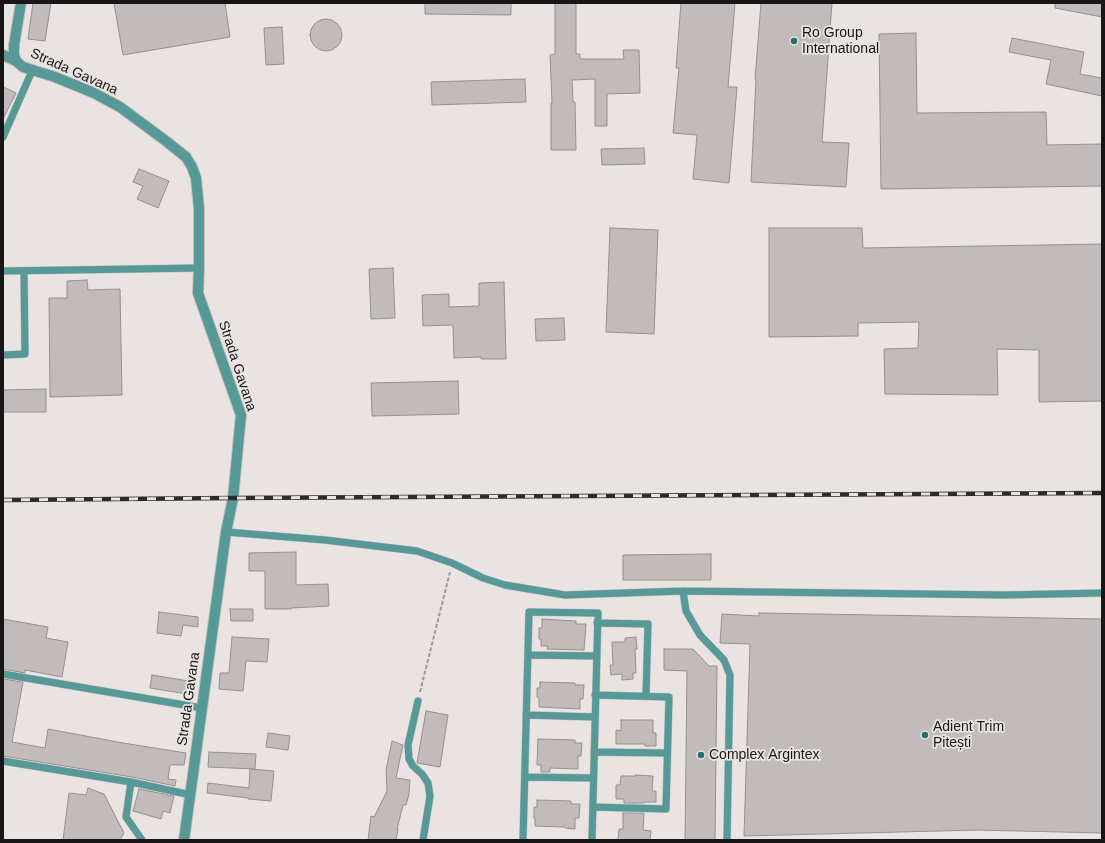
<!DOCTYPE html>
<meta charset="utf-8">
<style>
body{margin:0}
#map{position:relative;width:1105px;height:843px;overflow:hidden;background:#e9e4e2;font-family:Helvetica,sans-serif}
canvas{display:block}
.frame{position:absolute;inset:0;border:4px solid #181616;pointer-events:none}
</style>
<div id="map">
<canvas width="1105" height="843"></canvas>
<div class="frame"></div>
</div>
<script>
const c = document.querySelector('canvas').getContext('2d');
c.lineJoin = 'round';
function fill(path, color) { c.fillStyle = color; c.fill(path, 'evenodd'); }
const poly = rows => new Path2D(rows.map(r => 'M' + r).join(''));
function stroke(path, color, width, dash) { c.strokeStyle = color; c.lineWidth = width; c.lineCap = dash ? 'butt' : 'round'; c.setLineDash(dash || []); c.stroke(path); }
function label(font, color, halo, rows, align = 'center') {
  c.font = font + ' Helvetica,sans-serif'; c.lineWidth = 3.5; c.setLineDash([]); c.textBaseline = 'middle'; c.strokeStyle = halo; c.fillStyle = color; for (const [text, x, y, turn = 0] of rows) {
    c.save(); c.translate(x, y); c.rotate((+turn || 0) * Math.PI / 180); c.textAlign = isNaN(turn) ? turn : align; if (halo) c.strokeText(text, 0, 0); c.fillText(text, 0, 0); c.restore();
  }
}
const building = poly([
 [33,3,51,3,45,41,28,39,33,3],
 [114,3,225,3,230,37,123,55,114,3],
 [425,3,511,3,511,15,425,14,425,3],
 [555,3,576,3,576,54,580,54,580,59,624,59,623,50,639,50,640,93,607,94,607,126,595,126,595,79,572,80,573,102,575,102,576,150,551,150,551,103,552,103,550,55,555,54,555,3],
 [681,3,735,3,728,87,737,87,729,183,693,179,697,135,673,133,679,68,676,68,681,3],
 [761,3,832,3,822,142,849,143,846,187,751,182,756,79,755,79,761,3],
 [1055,3,1102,3,1102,17,1055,8,1055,3],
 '310 35a16 16 0 1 1 32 0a16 16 0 1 1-32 0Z',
 [282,27,284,64,266,65,264,28,282,27],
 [916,33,917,113,1046,112,1047,145,1102,144,1102,186,881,189,879,34,916,33],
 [1012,38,1084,52,1080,74,1102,78,1102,96,1046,84,1051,60,1009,52,1012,38],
 [525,79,526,102,432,105,431,82,525,79],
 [3,87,16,93,3,119,3,87],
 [644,148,645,164,602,165,601,149,644,148],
 [139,169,169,181,158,208,137,199,143,186,133,182,139,169],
 [610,228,658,230,654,334,606,332,610,228],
 [769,228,862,228,863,248,1102,244,1102,401,1039,402,1039,350,997,349,998,395,885,394,884,349,918,348,919,322,858,323,858,336,769,337,769,228],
 [393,268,395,318,371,319,369,269,393,268],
 [87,280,88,290,120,289,122,395,50,397,49,298,67,298,67,281,87,280],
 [504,282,506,359,481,359,481,357,454,358,453,325,423,326,422,295,449,294,449,307,479,306,479,283,504,282],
 [564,318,565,340,536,341,535,319,564,318],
 [458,381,459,414,372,416,371,383,458,381],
 [46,389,46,412,3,412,3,390,46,389],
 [296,552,296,585,328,584,329,606,291,608,291,609,265,609,265,571,249,571,249,553,296,552],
 [711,554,711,580,623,580,623,555,711,554],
 [230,609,253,609,253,621,231,621,230,609],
 [159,612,198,617,198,627,183,625,181,636,157,633,159,612],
 [759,613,1102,619,1102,833,978,830,744,836,750,644,720,643,722,614,759,616,759,613],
 [3,619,48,627,46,638,68,642,62,677,25,670,25,673,3,669,3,619],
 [542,619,576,621,576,624,586,624,584,650,547,649,548,646,541,646,541,639,539,639,539,628,542,628,542,619],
 [232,637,269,639,267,662,246,661,243,691,219,689,220,673,229,673,232,637],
 [636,637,637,649,635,649,636,673,633,673,633,679,622,680,622,674,611,675,610,665,613,665,612,642,625,642,625,638,636,637],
 [664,649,693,649,709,666,717,666,715,840,685,840,687,671,664,670,664,649],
 [152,675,189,681,187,694,150,688,152,675],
 [3,679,23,682,12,742,45,748,48,729,123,743,186,753,184,765,170,765,168,779,176,780,175,786,132,777,3,756,3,679],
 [540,682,575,683,575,685,584,685,583,699,580,699,580,709,539,707,539,698,537,697,537,688,540,688,540,682],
 [426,711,448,715,440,767,417,763,426,711],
 [621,720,653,720,653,733,656,733,656,746,645,746,645,744,616,744,616,730,621,731,621,720],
 [268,733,290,736,288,750,266,747,268,733],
 [538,739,575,740,575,743,582,743,581,756,578,756,578,769,550,768,550,772,541,772,541,765,537,765,538,739],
 [392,741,403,745,396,778,410,780,409,794,406,805,403,805,397,829,398,829,396,840,368,840,371,816,374,817,387,791,386,770,392,741],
 [209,752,256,754,255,769,208,767,209,752],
 [250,769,274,771,271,801,248,799,248,798,207,793,208,783,249,788,250,769],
 [636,775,653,776,652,791,656,791,656,802,644,802,644,803,624,803,624,799,616,799,616,785,620,785,621,776,636,776,636,775],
 [88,788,104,794,124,833,120,840,63,840,69,793,86,795,88,788],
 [139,789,174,796,170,813,163,811,161,819,133,811,139,789],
 [537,800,571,801,571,804,580,804,579,818,575,818,575,829,565,828,565,827,535,826,535,818,534,818,534,807,537,807,537,800],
 [623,813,644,813,643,830,651,831,650,840,618,840,619,829,623,829,623,813]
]);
const path = poly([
 [420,692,450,572]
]);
const lane = poly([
 [3,137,32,71],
 [3,271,199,268],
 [3,355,25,354,24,271],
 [226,532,325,540,417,551,452,563,483,578,505,585,565,595,683,591,1005,595,1102,593],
 [683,591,686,611,700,635,724,660,730,675,727,840],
 [597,623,648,624,646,696],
 [528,655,597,656],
 [3,674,202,708],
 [418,701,408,745,409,759,413,766,422,774,428,783,430,796,423,840],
 [526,715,595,717],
 [594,752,667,753],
 [3,761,131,782,126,817,142,840],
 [525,777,593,778],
 [131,782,191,795],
 [593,807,666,809,669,697,595,695],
 [523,840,529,612,598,613,592,840]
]);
const street = poly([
 [21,3,14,45,14,55,16,61,23,67,55,77,94,93,120,107,166,141,186,157,192,167,196,178,199,209,199,268,198,293,241,415,233,498,226,532,184,840],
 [3,55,16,61]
]);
const rail = poly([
 [3,500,233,498,1102,493]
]);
const markers = [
 [794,41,4,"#256f6e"],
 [925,735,4,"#256f6e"],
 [701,755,4,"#256f6e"]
];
const poiNames = [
 ["Ro Group",802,33],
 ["International",802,49],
 ["Adient Trim",933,727],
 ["Pitești",933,743],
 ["Complex Argintex",709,755]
];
const streetNames = [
 ["Strada Gavana",74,72,24],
 ["Strada Gavana",237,366,72],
 ["Strada Gavana",189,699,-82]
];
fill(building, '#c1bcbb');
stroke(building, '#94908e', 1);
stroke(lane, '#c3bfbd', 8);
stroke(street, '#c3bfbd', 12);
stroke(path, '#9d9998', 2, [4, 2]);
stroke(lane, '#569997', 7);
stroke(street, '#569997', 10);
stroke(rail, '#2d2b2b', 4.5);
stroke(rail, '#e9e4e2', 3, [9]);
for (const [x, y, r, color] of markers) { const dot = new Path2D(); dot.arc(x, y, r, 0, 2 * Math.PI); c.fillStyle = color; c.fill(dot); stroke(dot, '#e9e4e2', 1.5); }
label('14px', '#181616', '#e9e4e2', poiNames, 'left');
label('14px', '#181616', '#e9e4e2', streetNames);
</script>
